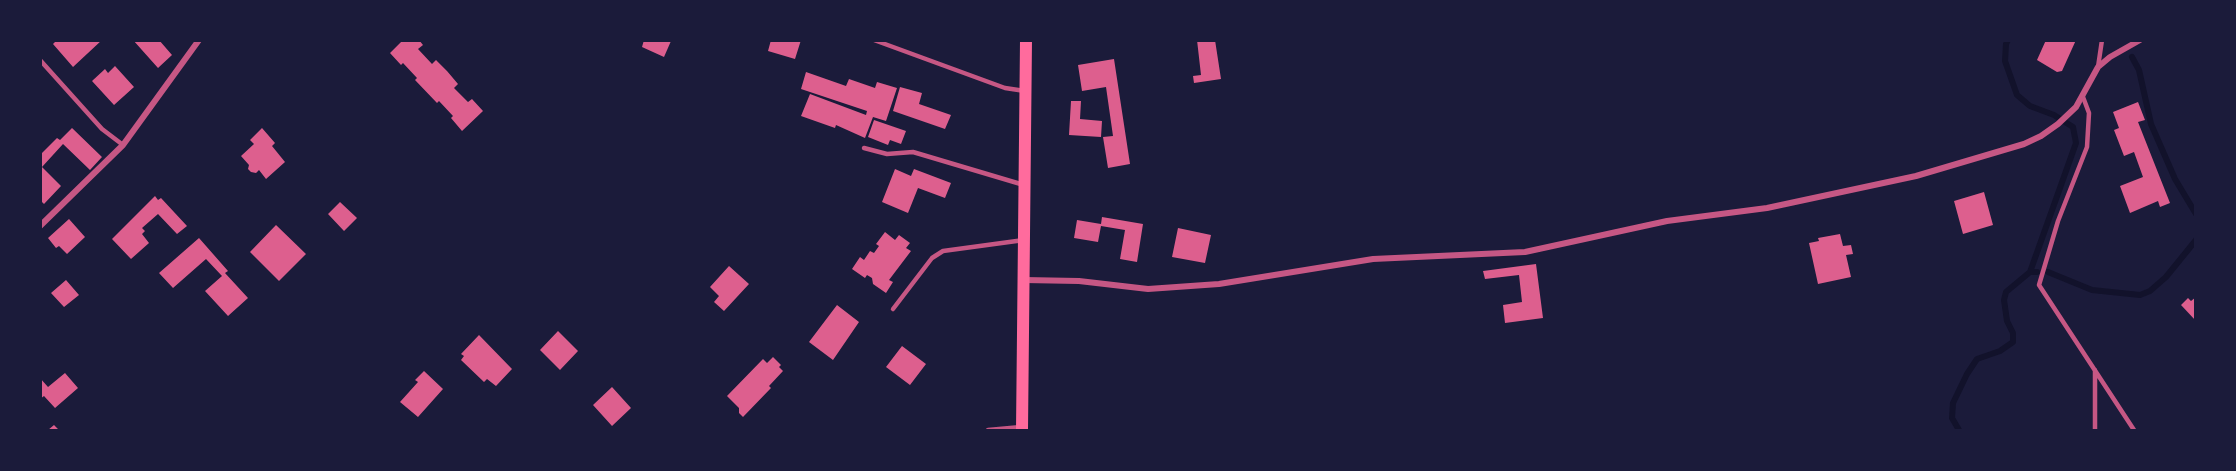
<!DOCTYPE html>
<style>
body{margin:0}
#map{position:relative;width:2236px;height:471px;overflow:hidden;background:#1b1b3a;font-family:Manrope,sans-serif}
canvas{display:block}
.frame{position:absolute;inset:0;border:42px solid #1b1b3a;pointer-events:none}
</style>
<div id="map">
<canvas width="2236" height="471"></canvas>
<div class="frame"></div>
</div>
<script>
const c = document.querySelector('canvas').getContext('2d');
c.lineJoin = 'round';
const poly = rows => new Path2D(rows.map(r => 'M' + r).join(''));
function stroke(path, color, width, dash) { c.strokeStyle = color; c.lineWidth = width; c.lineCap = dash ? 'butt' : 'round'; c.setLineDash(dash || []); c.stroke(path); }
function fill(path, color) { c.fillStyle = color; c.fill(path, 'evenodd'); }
const stream = poly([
 [2008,40,2006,44,2005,61,2017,95,2030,106,2054,115,2073,127,2076,143,2030,272],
 [2132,57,2139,70,2151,124,2175,179,2196,214],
 [2048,272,2092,290,2140,295,2150,291,2166,277,2196,240],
 [1959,430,1952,418,1953,403,1967,374,1977,359,2000,351,2013,342,2013,333,2007,321,2004,300,2006,292,2030,272,2037,272]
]);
const building = poly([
 [57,40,102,40,73,67,53,44],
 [133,40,159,40,172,55,158,68],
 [403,40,419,40,423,45,418,49,432,64,436,60,447,71,458,84,454,88,468,102,472,99,483,111,462,131,451,118,453,116,439,101,437,103,415,80,417,78,403,63,401,65,390,53],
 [644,40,669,40,671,41,664,57,642,47],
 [771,40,801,40,795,59,768,51],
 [1197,40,1215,40,1221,79,1194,83,1193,76,1201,75],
 [2046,40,2076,40,2062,71,2057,72,2037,60],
 [1114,59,1130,164,1108,168,1103,137,1113,136,1106,87,1082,91,1078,65],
 [115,66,134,87,114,105,92,81,105,69,108,73],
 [806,72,846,86,849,79,875,88,877,82,897,88,886,121,873,117,865,138,836,125,835,128,801,116,810,94,866,115,867,111,801,89],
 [900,87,922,93,919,104,951,115,945,129,893,111],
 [1071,101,1081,101,1080,119,1102,121,1101,137,1069,135],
 [2138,102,2145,120,2138,122,2170,203,2160,207,2158,201,2130,213,2120,186,2143,177,2134,152,2124,156,2114,130,2119,128,2113,112],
 [874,120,906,131,901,144,890,140,888,145,868,137],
 [72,128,102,157,90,170,63,144,42,167,61,186,44,204,40,200,40,155,57,138,60,140],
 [262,128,275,143,272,146,285,162,266,179,259,170,256,173,251,172,248,169,249,165,241,156,254,144,250,140],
 [895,169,911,176,914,169,951,183,945,198,918,188,908,213,882,202],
 [1984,192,1993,225,1963,234,1954,201],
 [155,196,158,200,161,198,187,226,177,234,158,214,142,228,145,231,142,234,149,243,131,259,112,239],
 [340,202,357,218,344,231,328,214],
 [1102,217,1143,224,1137,262,1120,259,1125,230,1101,226,1098,242,1074,238,1077,220,1101,224],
 [69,219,85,237,67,254,59,246,56,248,48,238],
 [276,225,306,254,279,281,250,252],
 [1178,228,1211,235,1205,263,1172,257],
 [885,232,895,240,899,235,910,243,906,248,911,251,889,280,893,282,886,293,873,284,872,278,867,275,865,278,852,269,860,257,864,260,870,251,874,253,879,246,876,244],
 [1840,234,1843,246,1851,245,1853,254,1846,255,1851,277,1818,284,1809,243,1819,241,1818,238],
 [199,238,228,271,225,273,248,298,228,316,205,291,222,276,206,259,173,288,159,273],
 [1536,264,1543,318,1505,323,1503,305,1522,302,1519,275,1485,279,1483,271],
 [729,266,749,284,724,311,714,302,719,296,710,287],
 [66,280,79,295,64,307,51,293],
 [2196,297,2196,321,2181,305,2188,298,2191,301],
 [837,305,859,322,833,360,809,342],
 [558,331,578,351,560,370,540,350],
 [479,335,512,369,496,386,487,379,484,382,461,360,464,356,461,354],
 [902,346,926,364,910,385,886,367],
 [773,357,781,365,779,367,783,371,769,386,771,388,743,417,739,413,739,408,727,396,763,359,767,363],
 [424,371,443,389,418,417,400,402,418,382,415,380],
 [65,373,78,388,55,408,44,396,40,399,40,378,48,387],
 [612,387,631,408,612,426,593,405],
 [54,425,59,430,48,430]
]);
const service = poly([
 [874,40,1005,88,1025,91],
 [40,60,102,129,123,145],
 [2098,67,2102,40],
 [2083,97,2089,113,2087,147,2058,221,2039,285,2134,430],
 [864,148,887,154,913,152,1024,185],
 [893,309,932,258,943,251,1024,240],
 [2095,370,2095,430],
 [988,430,1021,427]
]);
const minor = poly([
 [40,226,123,145,199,40],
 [1024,280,1079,281,1148,289,1219,284,1373,259,1525,252,1667,221,1767,208,1916,176,2024,144,2041,136,2058,124,2076,107,2098,67,2110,57,2140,40]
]);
const secondary = poly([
 [1022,430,1026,40]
]);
stroke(stream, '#12122b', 6);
fill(building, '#dd5f8e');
stroke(service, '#c65784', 4.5);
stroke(minor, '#c65784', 6);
stroke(secondary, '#ff6b9d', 12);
</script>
